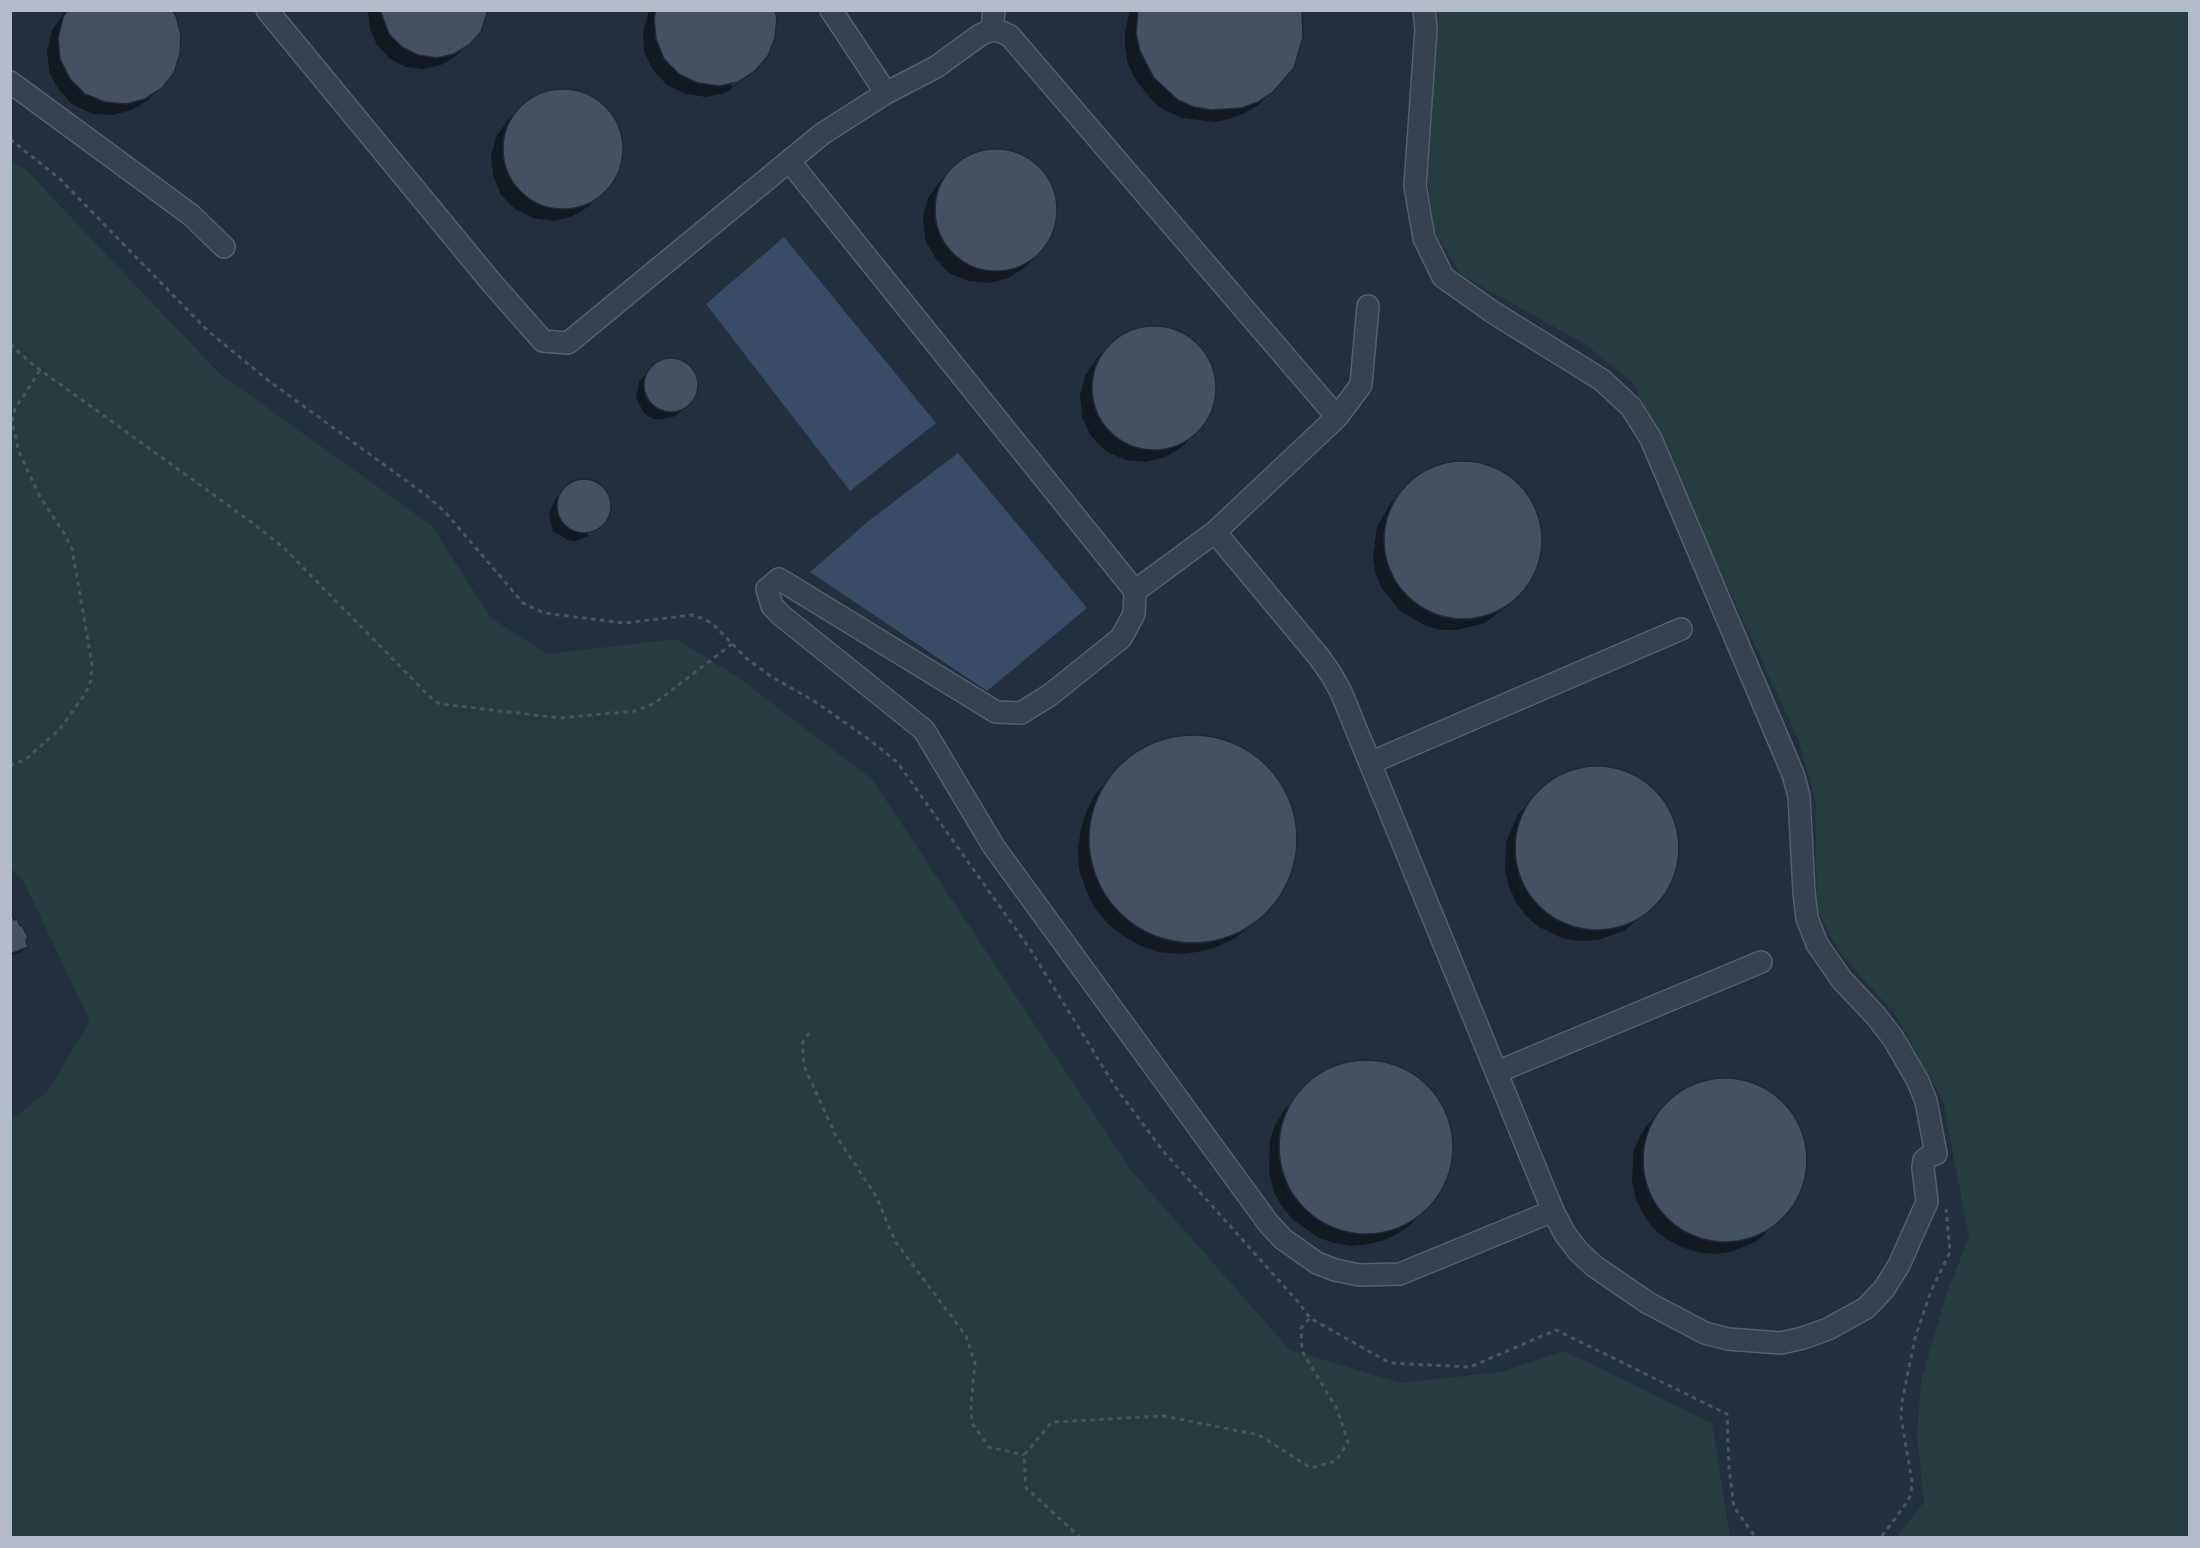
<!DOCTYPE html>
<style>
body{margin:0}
#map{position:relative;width:2200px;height:1548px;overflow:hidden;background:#242f3e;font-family:Cabin,sans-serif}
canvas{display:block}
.frame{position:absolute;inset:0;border:12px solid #b4bcc9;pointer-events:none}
</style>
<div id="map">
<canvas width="2200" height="1548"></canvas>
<div class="frame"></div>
</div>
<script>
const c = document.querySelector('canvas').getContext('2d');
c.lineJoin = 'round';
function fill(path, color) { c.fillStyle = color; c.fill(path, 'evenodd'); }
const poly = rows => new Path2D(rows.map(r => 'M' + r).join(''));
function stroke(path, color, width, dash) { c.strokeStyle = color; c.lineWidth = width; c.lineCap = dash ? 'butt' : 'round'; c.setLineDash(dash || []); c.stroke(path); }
const green = poly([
 [1433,11,2189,11,2189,1537,1897,1537,1924,1502,1917,1435,1921,1381,1946,1295,1969,1237,1943,1101,1895,1014,1839,952,1817,910,1815,800,1799,741,1633,383,1585,344,1461,275,1435,232,1427,177],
 [10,162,26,170,220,374,431,525,491,618,547,654,676,639,739,678,872,779,1131,1170,1290,1350,1401,1383,1501,1372,1564,1351,1712,1423,1730,1537,11,1537,11,1120,48,1091,90,1021,24,882,11,868]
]);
const water = poly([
 [784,237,936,423,850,491,706,304],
 [958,453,1087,608,987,691,810,572,870,520]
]);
const shadow = poly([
 [66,10,170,10,161,87,148,100,132,110,113,115,93,114,73,105,59,90,49,72,47,51,52,30],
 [486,10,468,44,456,56,441,65,424,69,406,67,390,59,377,45,370,29,368,11],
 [649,10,773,10,753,71,731,84,732,87,745,79,725,93,706,97,686,94,667,85,653,70,644,52,643,31],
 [1130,10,1301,10,1283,80,1260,104,1245,113,1229,119,1215,122,1182,118,1166,111,1153,102,1134,77,1128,64,1125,47,1125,31],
 [555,91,573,91,591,98,606,110,616,125,621,144,620,163,612,180,600,195,588,207,571,217,553,221,533,218,515,209,501,195,493,176,491,156,496,137,508,120,520,108,537,96],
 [988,150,1007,151,1026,157,1041,169,1051,185,1057,203,1056,223,1049,241,1036,256,1024,268,1008,278,989,283,968,281,949,273,935,258,925,239,923,218,928,198,940,181,953,168,970,156],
 [1145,327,1164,328,1183,334,1198,346,1209,363,1214,381,1213,401,1207,419,1194,434,1182,447,1165,457,1146,462,1125,460,1106,451,1091,436,1082,417,1080,396,1085,376,1097,358,1109,346,1126,333],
 [678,359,685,363,696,376,696,393,692,401,676,416,659,420,651,418,644,413,636,398,639,381,661,361],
 [1458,462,1489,466,1514,481,1533,505,1539,521,1541,536,1537,565,1531,580,1509,605,1485,623,1456,630,1441,630,1426,626,1400,611,1381,587,1375,571,1373,557,1377,527,1392,501,1415,478,1429,469],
 [588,482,596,484,606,496,608,512,600,526,587,534,589,536,576,541,568,540,553,531,549,514,556,498,565,489,572,484],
 [1195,736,1214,738,1235,745,1252,755,1267,767,1280,784,1289,802,1294,821,1295,842,1293,862,1287,880,1277,897,1252,925,1235,938,1217,947,1198,952,1179,954,1159,952,1141,946,1122,935,1107,923,1094,907,1086,890,1079,869,1078,848,1081,828,1087,810,1096,793,1123,763,1138,752,1156,743,1175,737],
 [1590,767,1607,767,1624,771,1639,778,1653,788,1670,811,1676,827,1678,843,1675,871,1668,887,1659,901,1624,931,1598,940,1581,941,1564,939,1539,927,1526,916,1516,902,1509,887,1505,870,1506,842,1517,816,1540,791,1558,777,1574,770],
 [10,917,26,947,21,952,10,956],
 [1369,1062,1385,1064,1415,1077,1427,1088,1439,1102,1446,1118,1450,1134,1452,1150,1449,1166,1444,1183,1435,1198,1412,1223,1399,1233,1384,1240,1369,1244,1351,1246,1334,1243,1319,1238,1292,1219,1281,1205,1273,1190,1269,1172,1270,1139,1276,1123,1285,1109,1309,1084,1322,1074,1337,1067],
 [1729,1079,1746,1082,1762,1088,1776,1097,1794,1118,1804,1144,1806,1161,1804,1178,1799,1194,1790,1209,1757,1241,1731,1252,1714,1254,1697,1252,1681,1247,1666,1239,1653,1228,1643,1214,1636,1199,1632,1182,1633,1154,1639,1138,1648,1124,1681,1092,1712,1080]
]);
const building = poly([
 [68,10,172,10,176,16,181,35,180,54,174,73,162,88,145,99,126,104,105,102,85,94,70,79,60,59,58,38,63,17,68,10],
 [380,10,488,10,481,32,469,45,454,54,437,58,418,55,402,47,389,34,380,10],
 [656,10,775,10,777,18,775,38,768,56,755,71,738,82,719,86,698,83,679,74,664,59,656,39,654,18,656,10],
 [1138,10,1302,10,1303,37,1294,68,1273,92,1258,102,1242,108,1211,110,1194,107,1178,100,1154,78,1140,51,1136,34,1138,10],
 '503 149a60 60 0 1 1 120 0a60 60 0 1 1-120 0Z',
 '935 210a61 61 0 1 1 122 0a61 61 0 1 1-122 0Z',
 '1092 388a62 62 0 1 1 124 0a62 62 0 1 1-124 0Z',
 '644 385a27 27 0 1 1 54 0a27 27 0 1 1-54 0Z',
 '1384 540a79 79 0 1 1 158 0a79 79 0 1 1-158 0Z',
 '557 506a27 27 0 1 1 54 0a27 27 0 1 1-54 0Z',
 '1089 839a104 104 0 1 1 208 0a104 104 0 1 1-208 0Z',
 '1515 848a82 82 0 1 1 164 0a82 82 0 1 1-164 0Z',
 [12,914,14,920,17,919,20,926,22,925,28,938,26,940,28,947,10,954,10,915,12,914],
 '1279 1147a87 87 0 1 1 174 0a87 87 0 1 1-174 0Z',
 '1643 1160a82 82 0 1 1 164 0a82 82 0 1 1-164 0Z'
]);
const path = poly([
 [10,139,60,179,208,331,265,378,427,496,445,512,523,603,544,613,624,623,692,615,704,619,713,624,746,658,772,677,814,701,870,740,897,762,1030,949,1116,1088,1163,1151,1299,1303,1310,1318,1390,1363,1470,1367,1556,1330,1727,1414,1729,1468,1734,1507,1756,1538],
 [10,344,32,364,250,521,283,547,434,701,441,704,560,718,635,711,655,703,732,644],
 [10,766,26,759,59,730,85,694,91,680,92,664,72,549,65,535,39,495,19,452,12,422,15,409,40,370],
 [809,1033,802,1044,804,1066,835,1134,876,1196,895,1241,966,1336,975,1363,971,1406,972,1423,989,1447,1024,1455],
 [1882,1536,1908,1501,1911,1493,1912,1482,1901,1417,1902,1402,1915,1338,1931,1291,1950,1252,1946,1209],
 [1081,1538,1026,1488,1024,1455,1052,1422,1164,1416,1259,1435,1311,1468,1336,1461,1348,1442,1337,1409,1302,1351,1301,1328,1309,1319]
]);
const minor = poly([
 [267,10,491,282,543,341,568,343,822,134,886,93,936,67,980,35,992,30,1002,32,1010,36,1337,417],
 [831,10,886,93],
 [992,30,994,10],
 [10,82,191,215,224,247],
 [790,162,1135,591],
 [1368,306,1361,385,1337,417,1215,532,1135,591,1134,614,1121,638,1050,695,1021,713,996,712,779,579,767,589,772,606,782,616,924,730,994,847,1269,1224,1283,1239,1317,1263,1335,1270,1359,1275,1400,1274,1553,1211],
 [1215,532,1319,657,1331,674,1341,692,1553,1211,1565,1234,1578,1251,1594,1266,1648,1303,1705,1333,1728,1339,1781,1343,1803,1338,1828,1329,1866,1308,1884,1289,1899,1265,1927,1202,1923,1168,1924,1160,1929,1156,1936,1154,1926,1101,1918,1081,1893,1038,1876,1016,1842,980,1817,944,1807,918,1804,892,1799,796,1793,774,1651,439,1631,407,1602,380,1494,313,1443,277,1424,238,1415,186,1426,29,1424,10],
 [1370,763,1681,629],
 [1497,1072,1761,962]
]);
fill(green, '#263c3f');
fill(water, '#394c67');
fill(shadow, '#0007');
fill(building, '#455162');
stroke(building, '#1f2835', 1.5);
stroke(minor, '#565f6c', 24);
stroke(path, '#44595c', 3, [4.5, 4.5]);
stroke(minor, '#38414e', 21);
</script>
